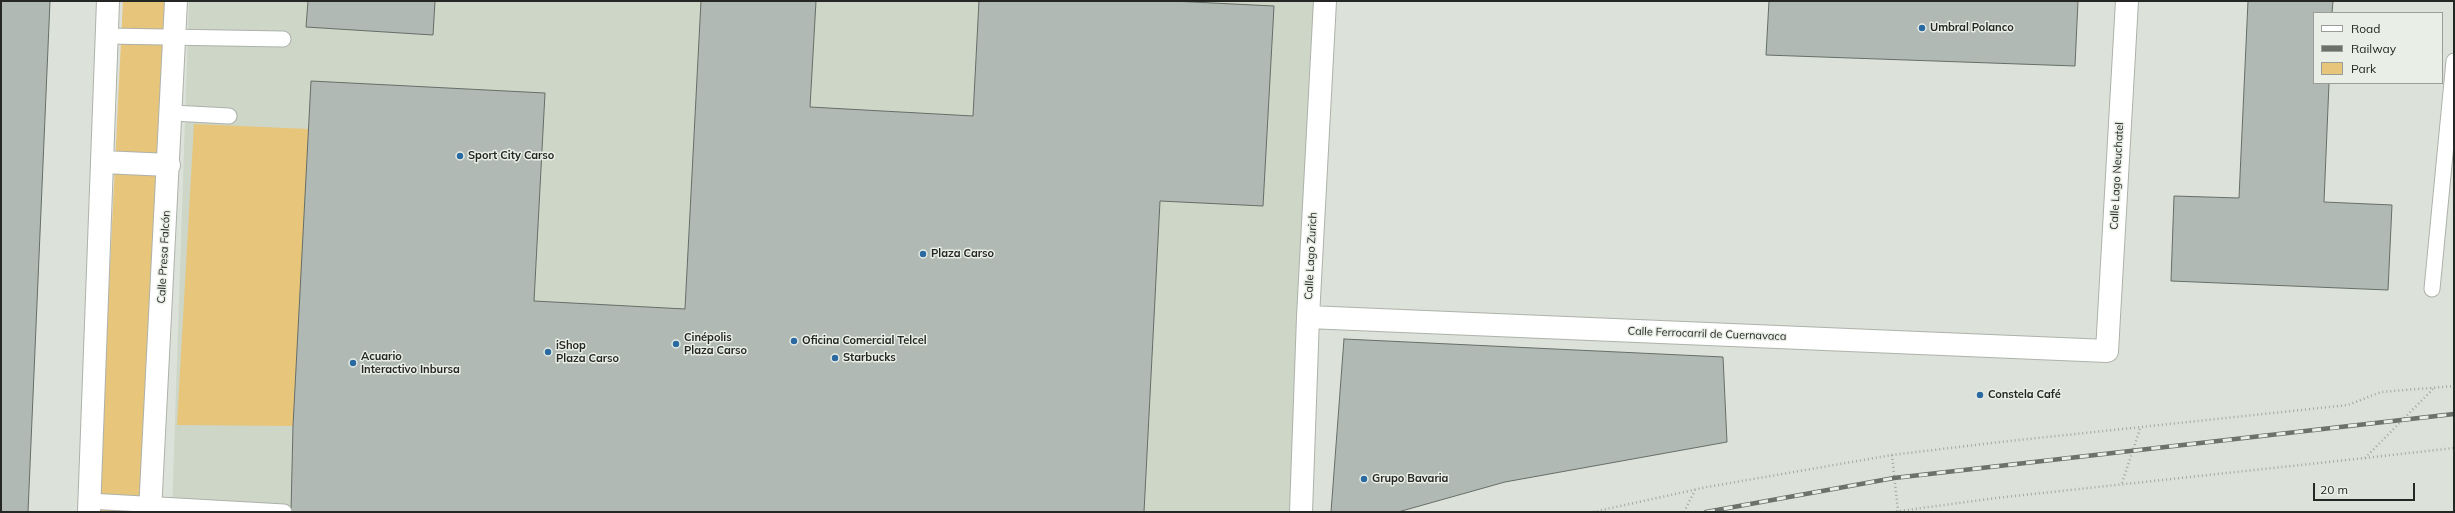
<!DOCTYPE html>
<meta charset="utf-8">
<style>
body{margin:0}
#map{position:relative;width:2455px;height:513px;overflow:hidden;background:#dce1d9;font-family:Mulish,sans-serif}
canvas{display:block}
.frame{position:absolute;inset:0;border:2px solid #252724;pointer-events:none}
.legend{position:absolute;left:2313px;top:12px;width:130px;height:72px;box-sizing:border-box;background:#e9eee6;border:1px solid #9b9e98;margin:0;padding:5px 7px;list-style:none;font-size:12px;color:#252724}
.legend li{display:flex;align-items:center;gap:8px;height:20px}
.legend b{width:20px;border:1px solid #9b9e98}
.scale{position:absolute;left:2313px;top:483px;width:102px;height:18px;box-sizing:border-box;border:2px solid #252724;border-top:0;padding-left:5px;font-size:12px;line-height:14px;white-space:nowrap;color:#252724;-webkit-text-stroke:3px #e9eee6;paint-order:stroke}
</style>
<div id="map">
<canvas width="2455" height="513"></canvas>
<div class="frame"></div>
<ul class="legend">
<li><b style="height:5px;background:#fff"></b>Road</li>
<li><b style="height:5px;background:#6d706b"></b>Railway</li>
<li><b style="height:11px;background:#e7c57a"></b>Park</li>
</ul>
<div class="scale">20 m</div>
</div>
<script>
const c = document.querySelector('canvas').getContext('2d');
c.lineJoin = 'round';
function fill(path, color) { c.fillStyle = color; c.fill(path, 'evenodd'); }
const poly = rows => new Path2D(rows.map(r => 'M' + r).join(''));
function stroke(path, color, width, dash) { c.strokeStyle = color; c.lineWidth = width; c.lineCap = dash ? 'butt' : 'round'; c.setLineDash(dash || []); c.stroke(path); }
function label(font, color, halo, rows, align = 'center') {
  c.font = font + ' Mulish,sans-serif'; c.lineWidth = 3; c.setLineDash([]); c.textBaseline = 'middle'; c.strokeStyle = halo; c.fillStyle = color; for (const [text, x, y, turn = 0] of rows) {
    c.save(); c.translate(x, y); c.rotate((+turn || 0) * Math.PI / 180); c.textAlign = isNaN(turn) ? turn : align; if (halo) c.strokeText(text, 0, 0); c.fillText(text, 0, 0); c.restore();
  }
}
const built = poly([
 [189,1,1324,1,1294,512,172,512]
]);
const green = poly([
 [123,1,166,1,142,512,98,512],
 [194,124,309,129,293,426,177,425]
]);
const building = poly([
 [1,1,50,1,28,512,1,512,1,1],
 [308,1,435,1,433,35,306,27,308,1],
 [701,1,816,1,810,107,973,116,979,1,1172,1,1274,6,1263,206,1160,201,1144,512,291,512,293,426,311,81,545,93,534,301,685,309,701,1],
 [1769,1,2078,1,2075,66,1766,55,1769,1],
 [2248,1,2333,1,2332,13,2314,13,2314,83,2329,83,2324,202,2392,205,2388,290,2171,281,2174,196,2239,198,2248,1],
 [1344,339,1723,357,1727,442,1505,482,1398,512,1331,512,1344,339]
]);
const path = poly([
 [1892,455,1898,511],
 [2365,458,2454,448],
 [2122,483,2140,429],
 [1593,512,1707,487,1892,455,2000,442,2348,405,2381,392,2454,386],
 [1684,512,1695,490],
 [1892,512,1996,498,2365,458,2433,389]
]);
const lane = poly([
 [107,36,283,39],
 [172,113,229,116],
 [2432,289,2454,61],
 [89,501,284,512]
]);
const street = poly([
 [1308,317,2107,351,2127,1],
 [1301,512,1308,317,1325,1]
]);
const secondary = poly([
 [102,162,169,165],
 [89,512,108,1],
 [150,512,176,1]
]);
const rail = poly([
 [1706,512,1894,478,2454,414]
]);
const markers = [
 [1922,28,4,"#2b6aa0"],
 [460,156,4,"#2b6aa0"],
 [923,254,4,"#2b6aa0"],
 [794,341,4,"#2b6aa0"],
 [676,344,4,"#2b6aa0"],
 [548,352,4,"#2b6aa0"],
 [835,358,4,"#2b6aa0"],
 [353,363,4,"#2b6aa0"],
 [1980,395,4,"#2b6aa0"],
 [1364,479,4,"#2b6aa0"]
];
const poiNames = [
 ["Umbral Polanco",1930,28],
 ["Sport City Carso",468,156],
 ["Plaza Carso",931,254],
 ["Cinépolis",684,338],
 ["Plaza Carso",684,351],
 ["Oficina Comercial Telcel",802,341],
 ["iShop",556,346],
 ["Plaza Carso",556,359],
 ["Acuario",361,357],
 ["Interactivo Inbursa",361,370],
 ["Starbucks",843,358],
 ["Constela Café",1988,395],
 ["Grupo Bavaria",1372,479]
];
const streetNames = [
 ["Calle Lago Neuchatel",2117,176,-87],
 ["Calle Lago Zurich",1311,256,-87],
 ["Calle Presa Falcón",164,257,-87],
 ["Calle Ferrocarril de Cuernavaca",1707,334,2]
];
fill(built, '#cdd6c7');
fill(green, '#e7c57a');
fill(building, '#b0b9b3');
stroke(building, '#666e68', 1);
stroke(lane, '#adb2aa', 17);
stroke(street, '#adb2aa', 24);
stroke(secondary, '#adb2aa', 24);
stroke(path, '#a3a7a1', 2.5, [1, 3]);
stroke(lane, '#fff', 15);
stroke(street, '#fff', 22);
stroke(secondary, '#fff', 22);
stroke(rail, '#6d706b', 4.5);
stroke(rail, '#e9eee6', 3, [9]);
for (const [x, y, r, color] of markers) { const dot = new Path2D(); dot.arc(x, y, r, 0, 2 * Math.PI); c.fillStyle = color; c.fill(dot); stroke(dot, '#e9eee6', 1.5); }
label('bold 11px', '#252724', '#e9eee6', poiNames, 'left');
label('11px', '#252724', '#e9eee6', streetNames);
</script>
